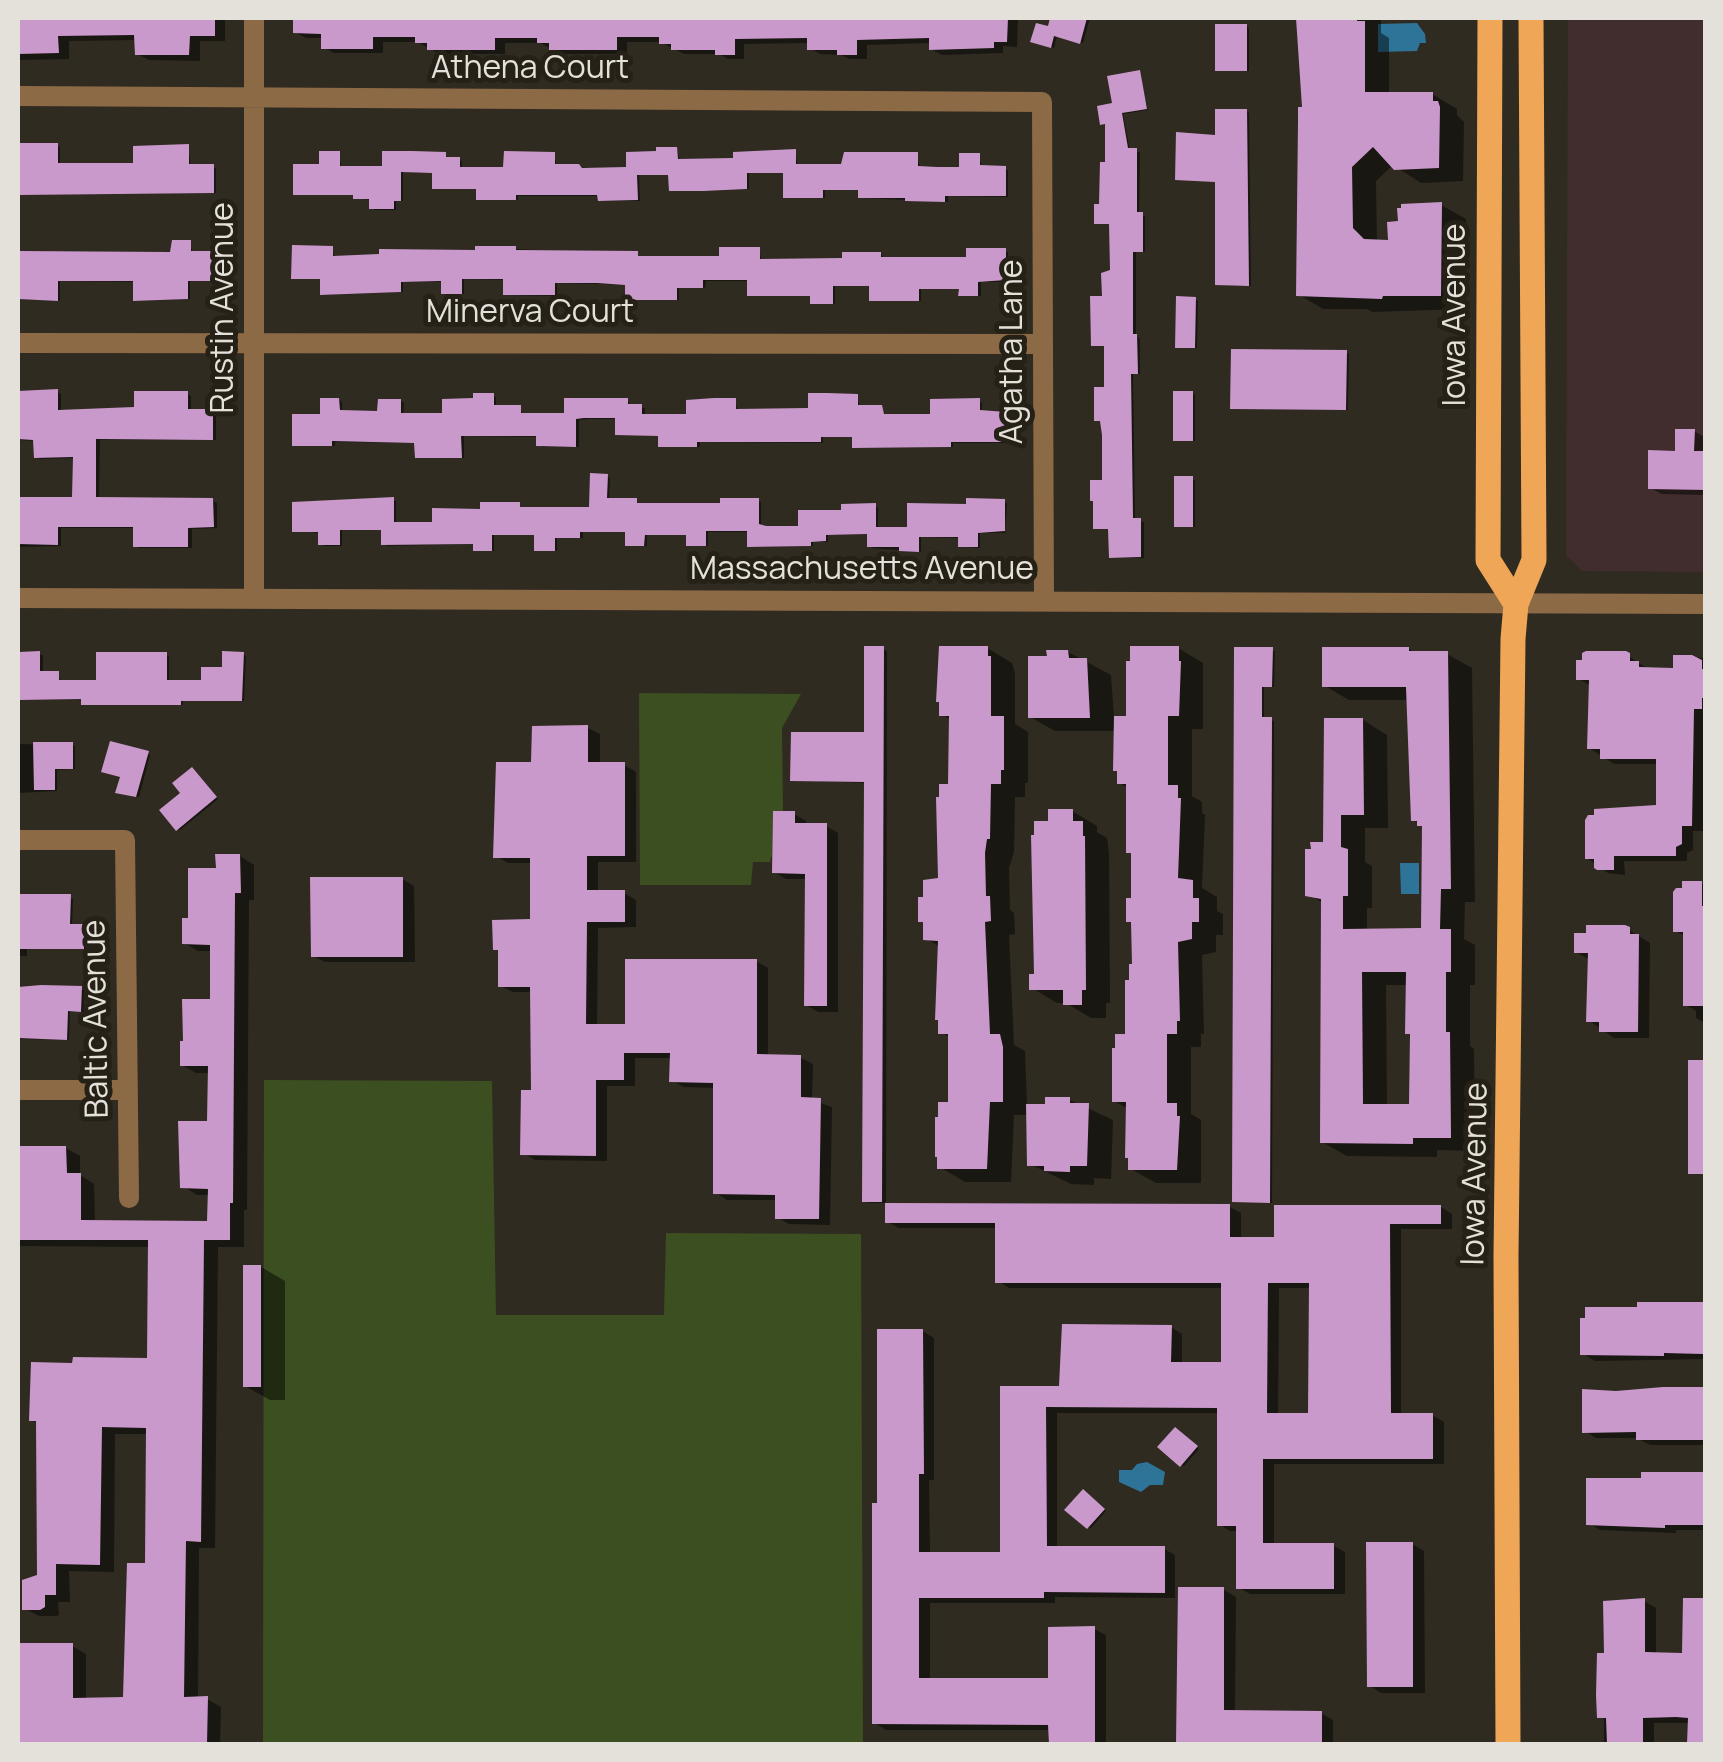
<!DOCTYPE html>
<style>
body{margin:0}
#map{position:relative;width:1723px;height:1762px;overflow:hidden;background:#302b21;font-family:Manrope,sans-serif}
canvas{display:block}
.frame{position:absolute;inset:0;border:20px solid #e4e0da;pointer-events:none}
</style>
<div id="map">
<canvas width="1723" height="1762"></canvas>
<div class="frame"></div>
</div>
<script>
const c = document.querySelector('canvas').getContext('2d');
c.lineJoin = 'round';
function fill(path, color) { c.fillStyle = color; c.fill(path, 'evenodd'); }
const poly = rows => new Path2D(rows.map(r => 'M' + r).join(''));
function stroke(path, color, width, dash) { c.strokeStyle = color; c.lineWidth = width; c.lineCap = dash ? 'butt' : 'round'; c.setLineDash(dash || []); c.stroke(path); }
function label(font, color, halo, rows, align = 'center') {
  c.font = font + ' Manrope,sans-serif'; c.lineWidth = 10; c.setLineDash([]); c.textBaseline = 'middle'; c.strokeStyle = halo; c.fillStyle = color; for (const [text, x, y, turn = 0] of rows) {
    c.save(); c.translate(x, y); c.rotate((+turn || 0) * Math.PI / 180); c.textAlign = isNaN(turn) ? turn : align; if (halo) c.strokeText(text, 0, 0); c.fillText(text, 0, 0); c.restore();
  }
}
const commercial = poly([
 [1568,18,1705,18,1705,572,1582,571,1566,555]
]);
const green = poly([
 [639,693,801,694,782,728,783,811,773,812,772,855,770,862,753,862,751,885,640,885],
 [264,1080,492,1081,496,1315,664,1315,666,1233,861,1234,863,1744,263,1744]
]);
const water = poly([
 [1417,23,1425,34,1426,43,1420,43,1417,51,1378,52,1378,24],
 [1400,863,1419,863,1419,894,1401,894],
 [1147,1462,1165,1472,1163,1485,1150,1485,1141,1492,1119,1482,1119,1470,1132,1470,1137,1464]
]);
const shadow = poly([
 [18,18,225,18,225,41,200,41,200,61,149,60,137,54,137,40,69,41,69,59,18,60],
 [295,18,1015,18,1018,19,1017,47,1003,46,1003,53,942,55,931,49,931,43,867,45,867,59,850,59,841,55,820,54,810,48,810,43,744,44,744,59,728,59,719,54,684,54,660,42,627,42,627,54,562,54,540,43,505,43,505,54,440,54,417,42,383,42,383,53,334,53,323,47,323,38,306,38,295,32],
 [1053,18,1090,18,1083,43,1057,36,1054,48,1036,42,1050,29],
 [1301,18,1381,18,1381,33,1389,38,1389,94,1432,94,1457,109,1457,115,1464,122,1463,181,1421,183,1393,165,1376,181,1377,242,1390,243,1401,224,1441,205,1466,219,1465,309,1372,312,1367,309,1323,309,1298,294,1304,109],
 [1247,26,1249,28,1249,71,1218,70],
 [1139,72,1148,110,1123,114,1130,151,1140,152,1139,215,1145,216,1145,252,1136,252,1136,336,1140,338,1140,374,1133,374,1135,520,1144,522,1144,558,1114,558,1111,556,1110,529,1096,528,1104,482,1103,422,1097,420,1107,390,1107,346,1093,345,1112,272,1112,224,1096,223,1108,165,1108,124,1102,123],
 [1247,111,1249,113,1251,286,1220,285,1218,284,1218,138],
 [18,146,58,146,60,147,60,165,136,166,188,146,191,166,216,168,216,193,18,193],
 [677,150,680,162,736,160,795,151,798,167,843,167,917,155,920,168,962,170,979,156,982,167,1008,170,1008,197,948,196,948,202,863,198,860,190,825,190,825,198,788,198,785,173,749,173,749,189,708,191,674,191,671,175,639,175,640,201,603,201,600,196,518,196,518,200,481,200,478,189,438,189,435,173,403,172,403,201,396,201,396,210,374,210,371,200,356,198,321,167,339,154,342,169,384,169,445,154,448,159,462,161,462,169,506,169,554,154,557,166,628,170],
 [190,243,193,254,216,255,216,281,190,281,190,299,138,301,136,282,60,281,60,301,18,299,18,254,172,254],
 [332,248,335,258,515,249,637,254,640,259,722,259,759,249,762,262,844,261,881,254,884,259,968,259,1008,252,1006,282,981,282,981,296,964,296,961,289,921,289,921,301,875,301,872,286,835,286,835,304,816,304,813,296,753,296,750,281,706,281,705,288,679,288,679,300,630,300,628,285,602,284,557,283,557,296,508,295,506,280,464,279,464,294,443,293,443,282,403,282,403,292,325,295,322,279,297,279],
 [1195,299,1198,301,1197,348,1181,348,1178,347],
 [1346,353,1349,354,1348,410,1235,409],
 [18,392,57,392,61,394,61,412,137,410,187,394,191,396,191,412,216,414,216,440,100,440,99,500,213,501,217,503,217,528,192,529,192,548,139,548,135,545,135,528,61,528,61,546,18,547,18,498,75,499,76,458,40,459,36,457,36,441,18,440],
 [1192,393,1195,395,1195,441,1178,441,1176,439],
 [493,396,496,397,496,408,520,408,523,415,566,415,628,401,631,406,645,408,645,416,689,416,735,400,738,412,811,411,857,397,860,407,881,407,886,416,933,416,979,401,982,403,982,413,1008,416,1008,443,953,443,953,447,858,448,855,437,823,437,823,443,700,442,700,447,664,447,661,436,617,434,617,419,589,419,579,420,579,447,542,447,539,437,464,436,464,458,420,458,417,457,417,443,335,442,335,446,294,445,339,400,342,402,342,413,380,413,401,401,404,403,403,416,445,415],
 [1694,431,1706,438,1706,495,1662,494,1650,488],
 [607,476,610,478,609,500,636,500,639,505,722,505,758,501,761,502,761,527,801,528,843,512,875,506,878,508,878,530,909,530,968,506,1004,502,1007,503,1005,533,980,533,980,548,963,547,961,538,921,537,921,552,872,548,869,534,828,535,828,542,813,542,813,546,752,547,749,532,708,532,708,546,688,545,688,535,647,535,647,546,630,546,628,532,583,532,583,538,557,538,557,551,539,551,537,535,494,535,494,551,478,551,475,544,386,546,384,530,342,530,342,546,324,546,321,533,294,531,393,500,396,501,396,524,434,524,519,505,522,510,591,510],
 [1192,479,1195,481,1195,527,1179,527],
 [987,648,1012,663,1015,673,1015,724,1028,732,1028,783,1025,783,1025,797,1015,797,1014,852,1009,868,1010,910,1014,913,1015,934,1009,935,1014,1045,1025,1051,1027,1106,1047,1107,1070,1100,1113,1120,1111,1179,1094,1178,1094,1185,1071,1184,1030,1164,1029,1115,1014,1115,1011,1182,965,1182,940,1167,951,1105,951,1038,941,1032,940,947,926,938,926,899,941,880,951,787,951,720,941,714],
 [1178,648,1203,663,1203,729,1192,729,1192,796,1202,802,1202,813,1205,815,1202,888,1217,897,1217,911,1223,914,1223,935,1216,935,1216,952,1202,955,1204,1034,1201,1034,1201,1047,1191,1047,1191,1114,1201,1120,1201,1183,1156,1183,1131,1169,1128,1109,1114,1101,1127,1037,1134,967,1134,924,1128,921,1134,900,1133,854,1128,851,1128,788,1119,783,1116,731,1055,731,1030,717,1049,659,1068,652,1111,675,1114,718,1129,718],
 [883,649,887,651,886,1203,869,1203,865,1200,866,783,793,780,866,735],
 [1409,649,1417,654,1447,654,1472,668,1475,902,1465,902,1464,939,1475,945,1475,985,1470,985,1470,1046,1474,1049,1475,1151,1437,1150,1437,1157,1347,1156,1322,1142,1323,903,1308,894,1363,720,1387,735,1388,828,1365,828,1365,862,1372,866,1372,908,1367,908,1367,931,1424,931,1425,827,1413,820,1409,700,1349,700,1325,686],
 [1386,985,1408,985,1407,1033,1413,1036,1412,1107,1387,1106],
 [1236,650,1275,651,1274,687,1264,687,1264,720,1274,721,1272,1203,1234,1201],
 [18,654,43,655,43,674,58,674,61,683,99,683,166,655,169,656,169,682,204,682,243,654,246,656,244,701,183,701,183,705,87,705,84,699,18,700],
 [1625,654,1650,670,1675,671,1675,657,1706,658,1706,831,1693,831,1693,850,1687,853,1687,861,1624,861,1625,875,1608,873,1587,858,1659,808,1659,764,1614,764,1589,748,1591,686,1579,679],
 [588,728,600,734,600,765,624,765,636,772,636,862,598,862,598,893,624,893,636,900,636,927,598,928,597,1027,628,1027,756,961,768,968,768,1057,801,1058,813,1064,812,1100,832,1107,830,1225,789,1224,777,1217,777,1200,727,1200,716,1193,716,1088,684,1087,672,1081,672,1058,635,1058,635,1086,607,1086,607,1161,535,1160,523,1153,533,1093,533,992,513,992,501,986,500,951,496,949,533,922,532,863,508,863,496,856,534,764],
 [18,744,72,745,75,746,75,769,57,770,57,791,18,793],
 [148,754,150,755,139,797,121,794,122,777],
 [195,771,218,799,180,830,178,829],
 [1072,811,1097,826,1097,832,1107,838,1109,853,1110,1003,1106,1003,1106,1018,1091,1018,1066,1003,1057,1003,1032,988,1036,977,1051,824],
 [794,814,806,821,806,826,826,826,838,833,838,1012,818,1012,806,1005,807,879,786,879,774,872],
 [240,856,254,865,254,900,249,900,247,1210,244,1210,244,1247,218,1247,215,1548,199,1548,198,1699,207,1699,221,1707,220,1744,18,1744,18,1645,72,1646,86,1654,86,1700,126,1700,147,1566,149,1434,115,1434,114,1572,69,1571,70,1602,58,1602,59,1615,56,1616,39,1616,24,1608,39,1577,39,1424,31,1420,74,1366,149,1360,151,1247,18,1246,18,1148,66,1148,80,1156,80,1175,94,1184,95,1223,210,1224,210,1195,197,1195,183,1186,210,1124,210,1073,196,1073,182,1065,213,1001,212,951,198,951,184,943,191,921,218,870],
 [402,879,414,886,415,962,325,962,313,956],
 [1701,883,1706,886,1706,1024,1696,1018,1696,1011,1686,1005,1685,936,1675,931],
 [18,897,73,899,72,926,86,928,86,949,27,949,27,956,18,956],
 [1624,927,1650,943,1649,1038,1614,1038,1588,1020,1588,959,1576,952],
 [18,988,84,990,84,1012,70,1011,69,1040,18,1039],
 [1230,1207,1241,1213,1241,1239,1276,1239,1441,1207,1452,1214,1452,1229,1401,1229,1401,1415,1432,1415,1444,1422,1444,1464,1274,1464,1274,1545,1334,1546,1345,1552,1345,1594,1250,1594,1239,1588,1239,1531,1230,1531,1219,1524,1219,1413,1057,1413,1057,1549,1164,1549,1175,1555,1175,1598,1055,1597,1055,1603,930,1603,930,1681,1051,1681,1094,1629,1106,1635,1106,1744,1051,1744,1051,1730,886,1730,875,1723,880,1506,922,1331,934,1338,934,1480,929,1480,930,1554,1003,1554,1003,1389,1061,1388,1171,1327,1182,1334,1182,1364,1224,1364,1224,1288,1009,1288,998,1281,998,1228,899,1228,888,1222],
 [1279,1288,1311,1288,1310,1415,1278,1415],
 [261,1267,285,1281,285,1400,270,1400,245,1386],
 [1706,1305,1706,1359,1595,1361,1583,1354],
 [1706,1390,1706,1445,1650,1445,1637,1438,1596,1438,1585,1431,1616,1394],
 [1178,1432,1199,1449,1184,1466,1181,1465],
 [1706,1474,1706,1530,1676,1530,1676,1533,1600,1530,1589,1523,1643,1480],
 [1086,1494,1106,1511,1091,1528,1088,1527],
 [1412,1544,1424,1551,1425,1693,1381,1693,1370,1686],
 [1181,1590,1224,1590,1236,1597,1235,1713,1321,1713,1333,1720,1333,1744,1178,1744],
 [1644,1601,1656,1608,1656,1655,1684,1655,1706,1601,1706,1744,1690,1744,1690,1723,1654,1723,1654,1744,1604,1744,1604,1719,1599,1716,1607,1655]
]);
const building = poly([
 [18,18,215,18,215,36,190,36,189,55,135,55,134,35,58,36,59,53,18,54],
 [293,18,1008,18,1007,42,994,42,994,48,929,50,929,38,857,40,857,55,837,55,837,50,807,50,807,38,735,39,735,55,715,55,715,50,671,50,671,44,659,44,659,37,617,37,617,50,549,50,549,43,537,43,537,38,495,38,495,50,427,50,427,43,415,43,415,37,373,37,373,49,321,49,321,34,293,33],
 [1050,18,1087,18,1080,44,1054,36,1051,48,1030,42,1036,23,1048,26],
 [1296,18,1357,18,1357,21,1365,21,1365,92,1433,92,1433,101,1438,101,1440,107,1439,168,1394,170,1373,147,1352,167,1353,228,1364,239,1388,240,1387,222,1398,221,1397,208,1401,208,1401,204,1442,202,1441,296,1383,296,1382,299,1296,296,1298,122,1298,107,1302,107],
 [1215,24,1247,24,1247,71,1215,71],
 [1140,70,1147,109,1122,113,1128,148,1137,148,1137,212,1143,212,1143,252,1133,252,1133,334,1137,334,1138,374,1131,374,1133,518,1141,518,1141,557,1109,558,1108,529,1093,529,1093,501,1090,501,1090,480,1102,480,1102,435,1100,421,1094,421,1094,387,1104,387,1104,346,1091,346,1090,296,1102,296,1101,273,1110,270,1109,224,1094,224,1094,204,1099,204,1100,162,1105,162,1105,124,1100,125,1097,106,1112,103,1107,76],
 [1215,109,1247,109,1249,286,1215,285,1215,182,1175,180,1176,132,1215,135],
 [18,143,58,143,58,163,133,163,133,146,189,144,189,164,214,164,214,193,18,195],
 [656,147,677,147,678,159,733,158,733,152,796,149,796,164,841,164,844,152,918,152,918,166,937,167,959,167,959,153,980,153,980,165,1006,166,1006,196,945,196,945,202,905,201,905,198,858,198,858,190,823,190,823,198,783,198,783,173,747,173,747,189,704,191,669,191,668,175,637,175,638,200,598,201,597,195,516,195,516,200,476,200,476,189,432,189,432,173,401,172,401,201,394,201,394,209,369,209,369,199,353,199,353,195,293,195,293,164,319,164,319,151,340,151,340,166,382,166,382,151,412,151,446,152,446,157,460,157,460,167,503,167,504,151,555,152,555,164,579,164,582,168,626,167,626,152,656,151],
 [172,240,191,240,191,251,214,251,214,281,188,281,188,299,133,301,133,281,58,281,58,301,18,299,18,251,170,252],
 [292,245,333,246,333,256,379,254,379,249,475,250,475,246,516,246,516,250,638,251,638,256,719,256,719,247,760,247,760,259,842,258,842,252,881,252,881,257,966,257,966,248,1006,248,1006,280,978,282,978,296,958,296,959,289,919,289,919,301,869,301,869,286,833,286,833,304,810,304,810,296,747,296,747,280,703,280,703,288,677,288,677,300,625,300,625,285,597,283,555,283,555,295,503,295,503,279,462,279,462,294,441,294,441,281,401,282,401,292,320,295,320,279,291,279],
 [1176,296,1196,297,1195,348,1175,348],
 [1231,349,1347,350,1346,410,1230,409],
 [58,389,58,410,134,407,134,391,188,391,188,409,213,409,213,440,96,439,96,497,213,498,214,527,188,528,188,547,133,547,133,527,58,527,58,545,18,544,18,497,72,497,73,457,34,458,33,440,18,439,18,391],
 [1173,391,1193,391,1193,441,1173,441],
 [473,393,494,393,494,405,521,405,521,413,564,413,564,398,628,398,628,404,642,404,642,414,686,414,686,400,714,398,736,398,736,409,808,408,808,393,827,393,858,394,858,405,882,405,884,414,930,414,930,399,980,398,980,410,1006,412,1006,442,951,442,951,447,852,448,852,437,821,437,821,442,697,442,697,447,658,447,658,436,615,435,615,418,584,418,576,419,576,447,536,446,536,436,461,436,462,458,415,458,414,443,332,441,332,446,292,446,292,414,320,414,320,398,339,398,340,410,377,411,378,399,401,399,401,413,442,413,442,399,473,398],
 [1675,429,1695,429,1694,451,1706,451,1706,490,1648,489,1648,450,1675,451],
 [590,473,608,474,607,498,637,498,637,503,720,503,720,498,759,498,759,524,766,526,798,526,798,510,841,510,841,504,876,503,876,527,907,527,907,503,966,504,966,498,1005,499,1005,531,978,533,978,547,958,547,958,537,919,537,919,552,899,551,899,547,867,547,867,534,826,535,826,541,811,542,811,546,747,547,747,531,706,531,706,546,686,546,686,535,645,535,644,546,625,546,625,532,580,532,580,538,555,538,555,551,534,551,534,535,492,535,492,551,473,551,473,544,381,545,381,530,340,530,340,545,318,545,318,532,292,532,292,502,394,497,394,522,432,522,432,508,480,509,480,502,520,502,520,507,589,507],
 [1174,476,1193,476,1193,527,1174,527],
 [864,646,884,646,882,1202,862,1202,864,782,790,781,791,732,864,732],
 [939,646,988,646,988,656,991,656,991,716,1004,716,1004,770,1001,770,1001,784,991,784,990,839,987,839,985,853,986,896,990,896,991,921,985,922,990,1034,1000,1034,1003,1047,1003,1102,990,1102,987,1169,937,1169,937,1157,935,1157,935,1117,938,1117,938,1102,948,1102,948,1034,938,1034,938,1020,935,1020,938,941,923,940,923,922,918,922,918,897,923,897,923,880,938,878,936,797,939,797,939,784,948,784,949,716,939,716,939,702,936,702],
 [1130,646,1179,646,1179,661,1181,661,1179,716,1168,716,1168,785,1178,785,1178,798,1181,798,1178,878,1193,880,1193,898,1199,898,1199,922,1192,922,1192,939,1178,942,1180,1021,1177,1021,1177,1034,1167,1034,1167,1103,1177,1103,1177,1116,1180,1116,1177,1170,1128,1170,1128,1158,1125,1158,1126,1102,1112,1102,1112,1048,1115,1048,1115,1034,1125,1034,1125,980,1129,980,1129,964,1132,964,1131,922,1126,922,1126,898,1131,898,1131,853,1126,853,1126,784,1117,784,1117,771,1113,771,1114,716,1126,716,1126,661,1130,661],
 [1234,647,1273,647,1272,687,1262,687,1262,717,1272,717,1270,1203,1232,1202],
 [1322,647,1409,647,1409,651,1448,651,1451,889,1441,889,1440,929,1451,929,1451,972,1446,972,1446,1032,1450,1032,1451,1138,1413,1138,1413,1144,1320,1143,1321,899,1305,896,1305,849,1311,849,1310,842,1323,842,1324,718,1363,718,1364,815,1341,815,1341,847,1348,849,1348,896,1343,896,1343,929,1421,928,1422,826,1417,826,1417,821,1411,821,1406,687,1322,687],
 [1362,972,1406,972,1405,1034,1410,1034,1409,1104,1363,1104],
 [1046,650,1068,650,1069,658,1087,658,1090,718,1028,718,1028,656,1047,656],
 [40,651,40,671,59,671,59,680,96,680,96,652,167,652,167,680,201,680,201,667,222,667,222,651,244,652,242,701,181,701,181,705,81,705,81,699,20,700,19,652],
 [1586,651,1626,651,1630,653,1630,661,1639,661,1639,667,1673,668,1673,655,1692,655,1702,660,1702,669,1706,669,1706,698,1702,698,1702,709,1694,709,1692,826,1682,826,1682,844,1676,847,1676,856,1614,856,1614,870,1597,870,1594,868,1594,859,1585,859,1585,820,1588,815,1594,815,1594,809,1656,805,1656,759,1600,759,1600,749,1587,749,1589,680,1576,680,1576,660,1582,660,1582,653],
 [588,725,588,762,625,762,625,856,587,856,587,890,625,890,625,922,587,922,586,1024,625,1024,625,959,757,959,757,1054,801,1055,801,1097,821,1098,819,1219,775,1219,775,1195,713,1194,713,1083,669,1082,670,1053,624,1053,624,1080,596,1080,596,1156,520,1155,521,1090,531,1090,530,987,498,987,498,950,493,950,492,920,530,919,530,858,493,858,496,762,531,762,532,726],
 [110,741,149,751,136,797,115,793,120,777,101,772],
 [33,742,73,742,73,769,55,769,55,790,34,790],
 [192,767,217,797,176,831,159,810,180,793,172,783],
 [1048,809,1073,809,1073,821,1083,821,1083,836,1085,836,1086,990,1082,990,1082,1005,1063,1005,1063,990,1029,990,1029,974,1034,974,1031,835,1034,835,1034,821,1048,821],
 [773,811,795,811,795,823,827,823,827,1006,804,1006,805,874,772,873],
 [215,854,240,854,241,893,235,893,233,1203,230,1203,230,1240,204,1240,201,1542,186,1541,184,1697,208,1696,207,1744,18,1744,18,1643,73,1643,73,1698,123,1697,127,1563,145,1563,146,1428,102,1427,100,1565,56,1564,56,1595,45,1595,45,1607,40,1610,22,1610,22,1580,37,1575,36,1421,29,1421,31,1362,72,1363,73,1357,147,1358,148,1240,18,1240,18,1146,66,1146,67,1173,81,1173,81,1220,207,1221,208,1189,180,1188,178,1121,207,1121,208,1066,180,1066,180,1041,183,1041,182,999,210,999,210,945,182,944,182,918,188,918,188,868,216,868],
 [310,877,403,877,403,957,311,957],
 [1682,881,1702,881,1702,906,1706,906,1706,1006,1683,1006,1683,932,1673,932,1673,892,1676,888,1682,888],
 [18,894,71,894,70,924,84,924,84,949,18,949],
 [1586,925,1625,925,1630,927,1630,934,1639,934,1638,1032,1599,1032,1599,1022,1586,1022,1588,953,1574,953,1574,933,1586,933],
 [41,985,82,986,81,1012,68,1011,67,1040,18,1038,18,987],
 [1688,1060,1706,1060,1706,1174,1688,1174],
 [1045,1097,1070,1097,1070,1103,1089,1103,1087,1166,1070,1166,1070,1172,1044,1171,1044,1166,1027,1166,1026,1104,1045,1104],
 [885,1203,1230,1204,1230,1237,1274,1237,1274,1205,1441,1205,1441,1224,1390,1224,1391,1413,1433,1413,1433,1459,1263,1459,1263,1543,1334,1543,1334,1589,1236,1589,1236,1526,1217,1526,1217,1408,1046,1407,1047,1546,1165,1546,1165,1593,1044,1592,1044,1598,919,1598,919,1678,1048,1678,1048,1627,1095,1626,1095,1744,1049,1744,1048,1725,872,1724,872,1503,877,1503,877,1329,923,1329,924,1474,919,1474,919,1552,1000,1552,1000,1386,1059,1386,1062,1324,1172,1325,1171,1362,1221,1362,1221,1283,995,1283,995,1223,885,1223],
 [1268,1283,1309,1283,1308,1413,1267,1413],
 [243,1265,261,1265,261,1387,243,1387],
 [1637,1302,1706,1302,1706,1351,1703,1354,1664,1353,1664,1356,1580,1355,1580,1318,1585,1318,1585,1307,1637,1307],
 [1663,1387,1706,1387,1704,1440,1636,1440,1636,1432,1582,1433,1582,1389,1616,1391],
 [1175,1427,1198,1446,1180,1467,1157,1447],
 [1641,1472,1706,1472,1706,1525,1665,1525,1665,1528,1586,1525,1586,1478,1641,1478],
 [1083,1489,1105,1509,1087,1529,1064,1510],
 [1366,1542,1413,1542,1413,1687,1367,1687],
 [1178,1587,1224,1587,1224,1710,1322,1711,1322,1744,1176,1744],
 [1645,1598,1645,1652,1682,1653,1683,1598,1706,1598,1706,1744,1687,1744,1688,1718,1676,1717,1643,1718,1643,1744,1607,1744,1606,1718,1597,1718,1596,1695,1597,1653,1604,1653,1603,1601]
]);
const minor = poly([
 [254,18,254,598],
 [18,96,1042,102,1044,601],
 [18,343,1043,344],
 [18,598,1706,604],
 [18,840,125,840,129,1198],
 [18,1090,127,1090]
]);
const primary = poly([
 [1490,18,1488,560,1516,604],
 [1508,1744,1506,1256,1513,639,1516,604,1534,560,1531,18]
]);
const streetNames = [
 ["Athena Court",530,69],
 ["Rustin Avenue",224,308,-90],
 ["Minerva Court",530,313],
 ["Iowa Avenue",1456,315,-90],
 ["Agatha Lane",1013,352,-90],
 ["Massachusetts Avenue",862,570],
 ["Baltic Avenue",97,1019,-91],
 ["Iowa Avenue",1476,1174,-89]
];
fill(commercial, '#412d2e');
fill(green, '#3c4f21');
fill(water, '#2e7499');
fill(shadow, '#0007');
fill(building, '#ca99cc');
stroke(minor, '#8d6a46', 20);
stroke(primary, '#efa757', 25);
label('32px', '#e4e0da', '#262117', streetNames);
</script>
